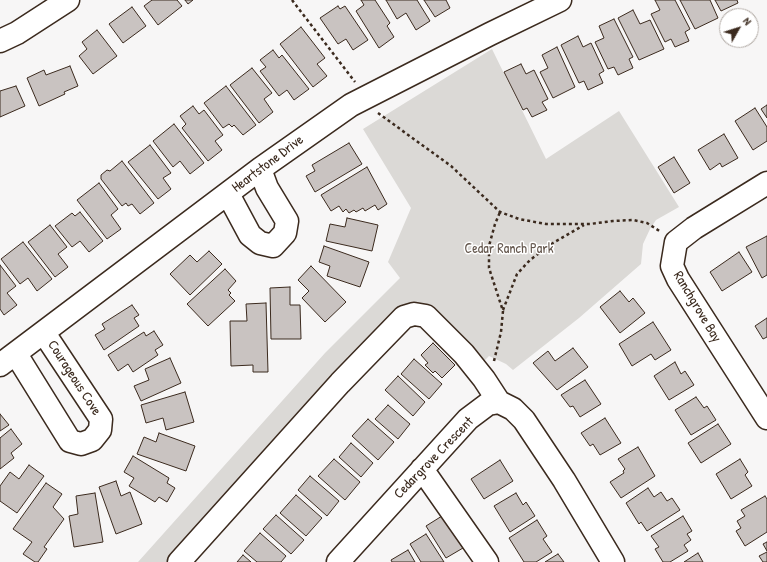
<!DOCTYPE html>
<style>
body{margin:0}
#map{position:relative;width:767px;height:562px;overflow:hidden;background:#f7f6f6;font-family:"Patrick Hand",sans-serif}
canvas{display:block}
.north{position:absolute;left:719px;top:8px;width:40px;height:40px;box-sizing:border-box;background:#fff;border:1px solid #b1aaa5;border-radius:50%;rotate:51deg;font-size:11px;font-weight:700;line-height:16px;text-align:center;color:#3b2a1e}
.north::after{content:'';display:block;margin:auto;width:14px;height:18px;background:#3b2a1e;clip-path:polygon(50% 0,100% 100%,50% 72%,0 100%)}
</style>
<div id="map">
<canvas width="767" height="562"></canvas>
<div class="north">N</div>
</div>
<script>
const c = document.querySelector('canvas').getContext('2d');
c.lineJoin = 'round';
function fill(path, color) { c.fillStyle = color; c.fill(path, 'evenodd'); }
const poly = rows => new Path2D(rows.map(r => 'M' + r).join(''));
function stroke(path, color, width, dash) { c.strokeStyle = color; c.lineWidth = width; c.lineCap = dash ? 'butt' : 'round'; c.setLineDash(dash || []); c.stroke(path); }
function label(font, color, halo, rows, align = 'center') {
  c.font = font + ' "Patrick Hand",sans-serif'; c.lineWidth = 3; c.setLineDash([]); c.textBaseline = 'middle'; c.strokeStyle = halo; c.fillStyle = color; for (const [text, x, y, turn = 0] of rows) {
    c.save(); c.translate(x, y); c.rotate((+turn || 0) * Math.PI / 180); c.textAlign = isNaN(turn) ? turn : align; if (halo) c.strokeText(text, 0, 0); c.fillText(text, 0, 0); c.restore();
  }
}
const green = poly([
 [492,49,546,159,619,111,679,207,656,220,650,229,643,244,641,264,579,318,513,370,506,364,489,356,482,363,427,306,333,379,167,562,138,562,325,353,400,278,388,262,411,208,363,129]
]);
const building = poly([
 [152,0,177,0,182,6,158,25,144,6,152,0],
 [185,0,193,0,188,4,185,0],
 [361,0,375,0,390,23,387,26,394,37,379,48,356,11,364,5,361,0],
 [386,0,417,0,430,21,416,30,406,13,397,19,386,0],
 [424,0,446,0,450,8,435,17,424,0],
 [655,0,675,0,690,29,685,32,689,41,675,47,671,39,665,42,651,14,660,10,655,0],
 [680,0,710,0,718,18,695,29,680,0],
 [715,0,737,0,738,3,721,11,715,0],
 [338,6,340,9,345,6,368,40,353,50,346,39,338,44,320,18,338,6],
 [132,7,146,26,123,43,109,24,132,7],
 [633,10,640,24,650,20,664,49,639,60,618,18,633,10],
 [614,19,633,57,629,59,633,68,618,75,614,67,608,69,595,42,604,38,599,26,614,19],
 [301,27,325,58,317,64,327,76,313,87,280,44,301,27],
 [97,30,117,56,93,74,79,56,87,49,82,42,97,30],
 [578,36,583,47,591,43,604,71,599,74,603,83,588,90,584,81,579,83,561,45,578,36],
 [557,47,575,87,553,98,540,72,548,68,542,55,557,47],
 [273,50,279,58,282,55,309,89,294,100,287,90,279,96,260,71,266,67,260,60,273,50],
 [521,64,526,74,534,70,548,99,542,102,547,110,532,117,527,108,523,110,504,72,521,64],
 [70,66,78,86,64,92,65,94,39,106,27,78,44,70,46,75,70,66],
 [252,68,272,93,264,99,273,112,259,123,230,85,252,68],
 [16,86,25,106,0,117,0,91,16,86],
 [226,86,256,125,243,135,234,125,232,127,229,124,223,128,204,103,226,86],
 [767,105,767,118,761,109,767,105],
 [193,106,199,114,204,110,223,135,215,141,222,150,208,161,182,128,186,124,180,116,193,106],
 [755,108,767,127,767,141,753,150,735,121,755,108],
 [174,124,204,163,190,174,180,161,173,167,153,141,174,124],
 [724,134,738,158,722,167,720,163,710,170,698,150,724,134],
 [349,143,362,164,315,192,306,176,315,171,312,165,349,143],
 [150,145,171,173,163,178,171,189,158,199,128,162,150,145],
 [674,157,690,183,674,193,658,167,674,157],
 [122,161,154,203,140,214,132,204,128,206,126,203,122,206,101,179,101,175,107,170,110,171,122,161],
 [367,167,387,204,378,210,375,205,365,211,363,208,356,212,354,210,349,213,346,209,343,212,339,206,331,211,321,195,367,167],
 [99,183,118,209,111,215,121,229,107,239,77,200,99,183],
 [80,212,103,241,89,252,80,241,72,247,55,226,72,213,75,216,80,212],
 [347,218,378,225,372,251,326,241,330,224,345,227,347,218],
 [50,225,67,247,58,254,68,267,55,277,28,242,50,225],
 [767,236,767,275,762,278,746,247,767,236],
 [23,242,52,279,37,291,28,278,20,284,1,259,23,242],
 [324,246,369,262,360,287,327,276,330,266,319,262,324,246],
 [209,251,222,264,190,295,170,274,190,255,197,262,209,251],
 [739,252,752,272,722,291,710,272,739,252],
 [0,265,16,286,7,293,17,305,4,315,0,309,0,265],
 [311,266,346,302,325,322,302,298,309,291,298,280,311,266],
 [225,269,236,281,228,290,231,293,229,295,235,301,208,326,187,304,225,269],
 [290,287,290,305,300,305,301,339,271,339,270,288,290,287],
 [620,291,629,302,633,298,645,313,620,333,600,307,620,291],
 [266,303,268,372,253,372,253,365,231,366,230,321,247,321,246,304,266,303],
 [132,305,139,315,134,318,139,326,104,350,95,335,105,329,102,324,132,305],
 [767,318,767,337,763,339,755,326,767,318],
 [653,322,671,350,655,360,651,354,632,366,619,344,653,322],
 [154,331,163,345,155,350,158,355,133,372,128,364,118,371,108,355,144,332,146,336,154,331],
 [433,343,455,365,442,378,435,371,433,373,425,365,428,363,421,355,433,343],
 [573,348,588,367,557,390,533,363,548,351,555,361,573,348],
 [170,358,181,383,141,401,134,386,149,380,145,369,170,358],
 [414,359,442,384,429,399,401,374,414,359],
 [675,362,681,374,685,371,694,385,669,400,654,376,675,362],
 [398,376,425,402,413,416,385,390,398,376],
 [585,380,601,404,580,417,573,406,570,407,561,395,585,380],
 [185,392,194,422,166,430,163,418,146,423,141,405,185,392],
 [696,397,704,408,707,406,716,420,691,435,675,410,696,397],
 [388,405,410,424,398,439,375,419,388,405],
 [0,414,9,425,0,431,0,414],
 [605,418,621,443,600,455,593,444,590,446,581,433,605,418],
 [368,419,394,442,378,460,352,436,368,419],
 [718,424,731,444,701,463,688,443,718,424],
 [11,429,22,444,11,453,14,458,0,469,0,438,11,429],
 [159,433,195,446,186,471,137,454,144,437,156,442,159,433],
 [351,443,373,463,361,477,339,457,351,443],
 [638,447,655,476,621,498,610,482,624,473,623,471,625,469,618,459,638,447],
 [133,456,169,478,167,483,175,488,167,502,159,497,155,502,129,486,134,478,124,472,133,456],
 [334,459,360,482,345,500,318,476,334,459],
 [740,459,748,472,745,475,752,486,731,499,716,474,740,459],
 [500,460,513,481,484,499,471,479,500,460],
 [29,465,44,476,17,513,0,501,0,486,10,472,19,479,29,465],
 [310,476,339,501,327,516,298,490,310,476],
 [116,481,121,496,130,492,142,524,116,534,99,487,116,481],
 [46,483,62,494,53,507,64,519,44,547,47,549,38,562,35,562,23,554,32,542,13,529,46,483],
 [648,488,654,497,661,492,667,501,672,498,680,510,647,531,641,522,639,524,626,503,648,488],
 [95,493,103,542,74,547,69,516,78,514,76,496,95,493],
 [516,493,523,505,526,502,535,516,510,532,494,506,516,493],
 [296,495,322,518,306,536,280,513,296,495],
 [765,496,767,499,767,532,745,546,736,531,741,528,737,521,745,516,741,510,765,496],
 [276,515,304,540,291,554,263,529,276,515],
 [442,516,463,548,446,558,426,526,442,516],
 [683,516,692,531,687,534,691,540,684,545,688,551,670,562,663,562,655,549,659,547,651,536,683,516],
 [537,520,547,536,543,539,552,552,536,562,524,562,509,538,537,520],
 [260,533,286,556,281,562,257,562,244,551,260,533],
 [426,534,444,562,421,562,410,544,426,534],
 [767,542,767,551,763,544,767,542],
 [408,550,415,562,392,562,391,560,408,550],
 [767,552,767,562,763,562,759,556,767,552],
 [698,553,703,562,684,562,698,553],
 [558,554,564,562,545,562,558,554],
 [243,555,251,562,237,562,243,555]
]);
const path = poly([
 [292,0,355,82],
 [378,113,451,166,500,212,519,219,546,224,590,224,613,221,633,220,647,223,661,232],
 [503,310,517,274,530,260,553,243,584,225],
 [494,361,501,332,503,311,489,268,489,246,495,224,500,212]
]);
const minor = poly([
 [0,41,17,33,68,0],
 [767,183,694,228,676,242,672,266,678,279,767,418],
 [228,194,250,235,260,243,273,246,285,233,287,221,267,188,260,169],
 [16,354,70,441,81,444,92,440,100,430,101,419,44,333],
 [0,365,260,169,351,105,490,34,560,0],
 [422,469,487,562],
 [179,562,340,383,404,317,414,314,426,316,464,354,484,379,499,402],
 [338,562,468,419,488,404,499,402,513,409,524,420,564,480,613,562]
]);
const streetNames = [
 ["Heartstone Drive",268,164,-37],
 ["Ranchgrove Bay",697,307,59],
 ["Courageous Cove",74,378,57],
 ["Cedargrove Crescent",434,458,-46]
];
const parkNames = [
 ["Cedar Ranch Park",509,249]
];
fill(green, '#dbd9d6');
fill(building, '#c9c3c1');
stroke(building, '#3b2a1e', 1);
stroke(minor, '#3b2a1e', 25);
stroke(path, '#3b2a1e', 2.5, [3, 3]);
stroke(minor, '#fff', 22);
label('14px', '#3b2a1e', '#fff', streetNames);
label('14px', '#63564c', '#fff', parkNames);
</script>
